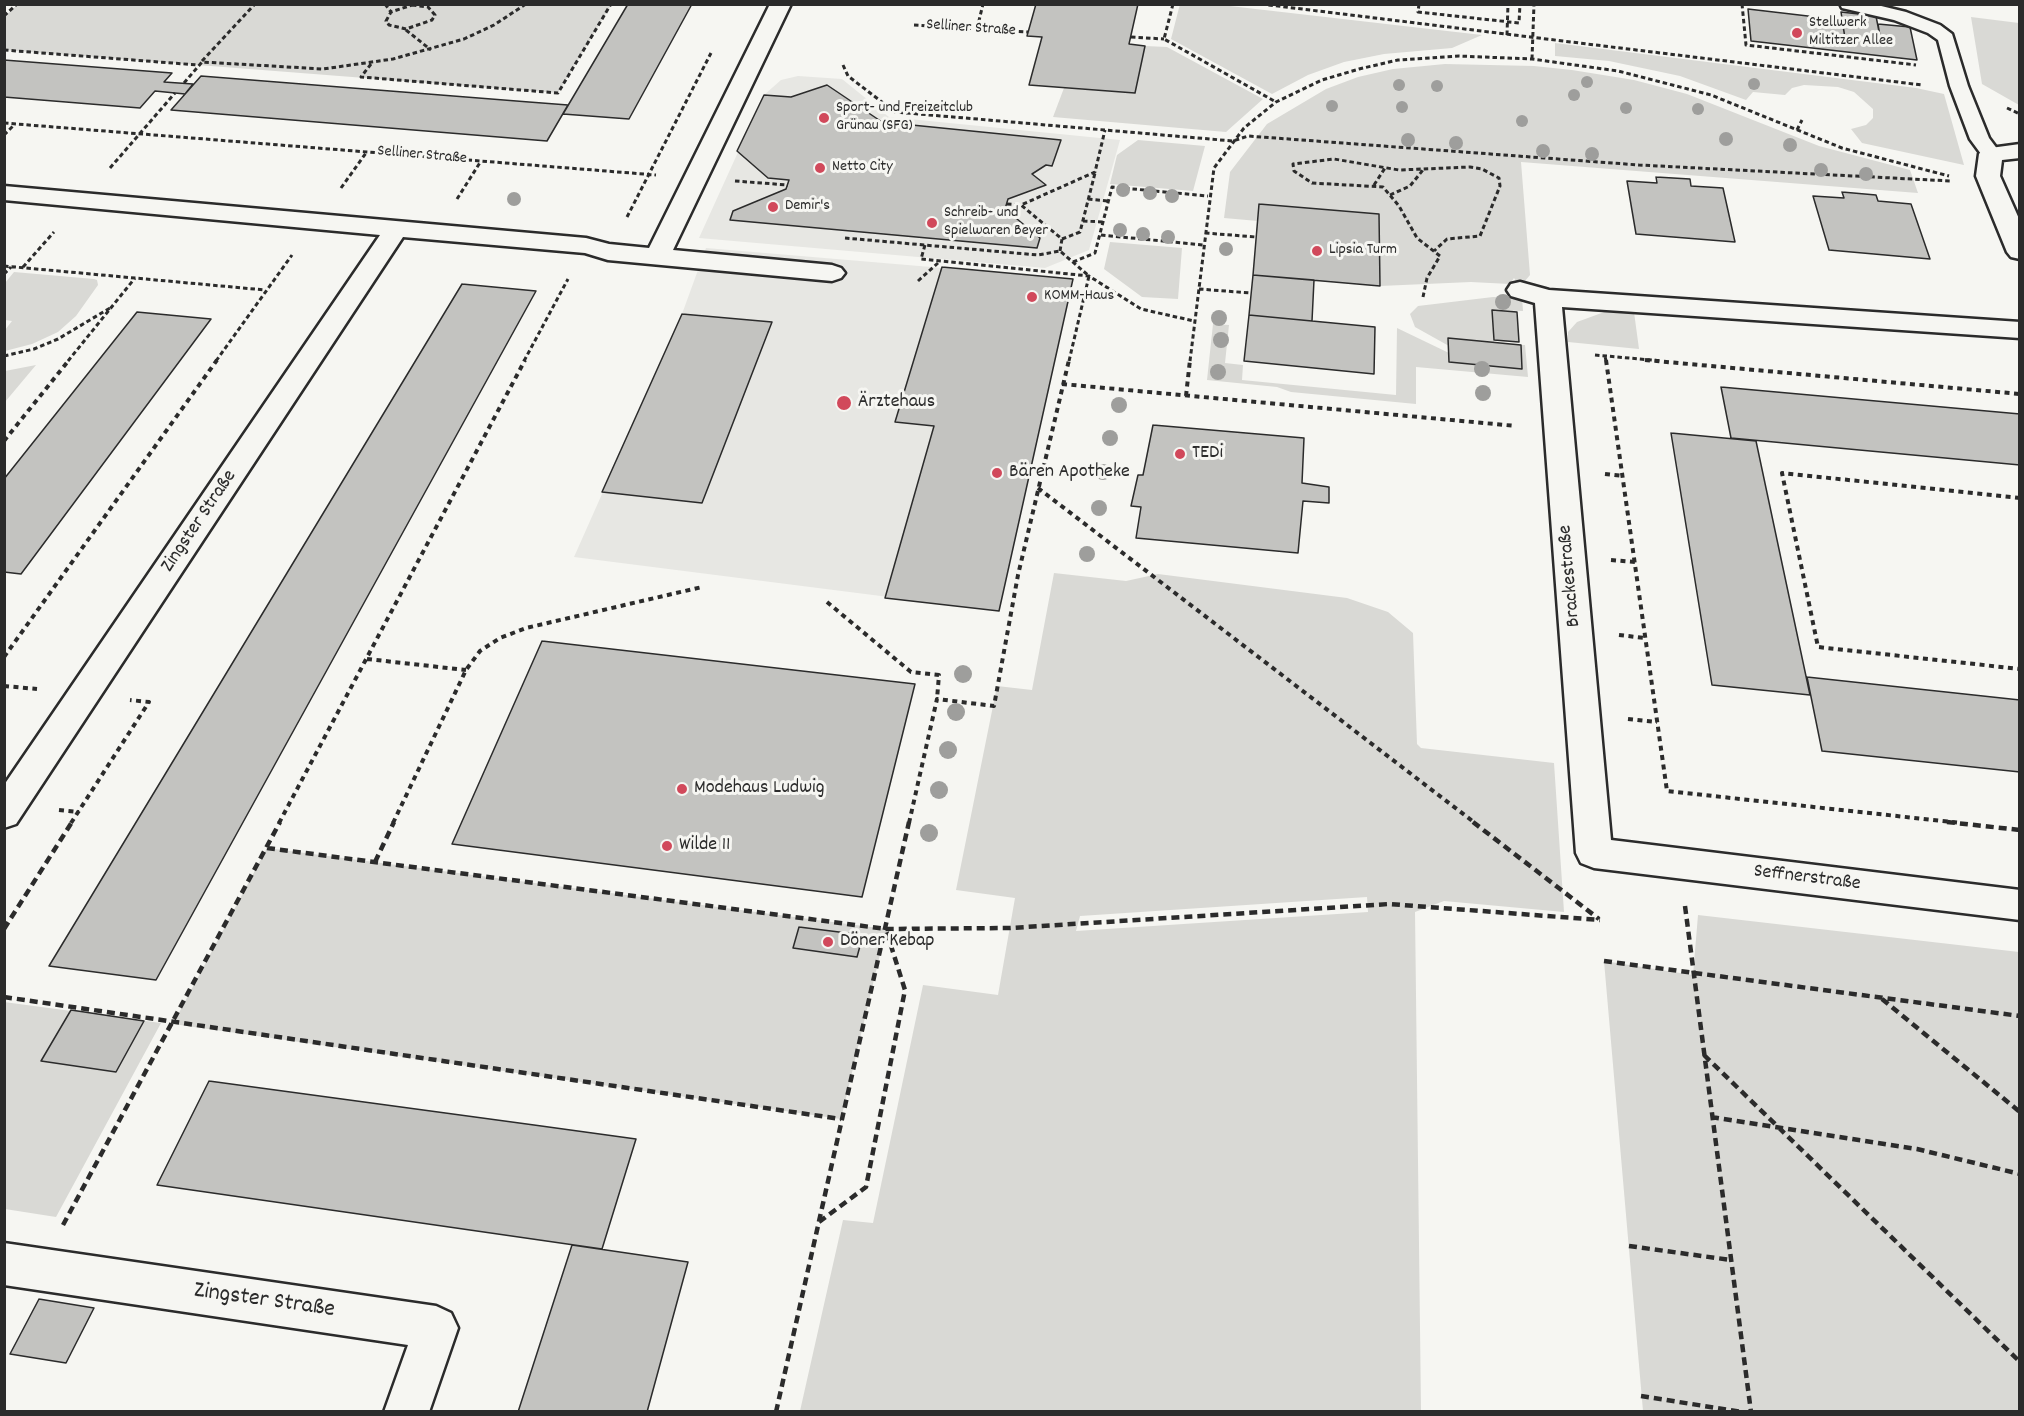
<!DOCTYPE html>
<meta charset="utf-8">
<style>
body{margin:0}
#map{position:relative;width:2024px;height:1416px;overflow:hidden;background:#f6f6f2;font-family:Dekko,sans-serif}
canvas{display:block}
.frame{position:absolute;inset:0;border:6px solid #2b2b2b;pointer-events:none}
</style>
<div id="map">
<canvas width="2024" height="1416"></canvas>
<div class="frame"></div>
</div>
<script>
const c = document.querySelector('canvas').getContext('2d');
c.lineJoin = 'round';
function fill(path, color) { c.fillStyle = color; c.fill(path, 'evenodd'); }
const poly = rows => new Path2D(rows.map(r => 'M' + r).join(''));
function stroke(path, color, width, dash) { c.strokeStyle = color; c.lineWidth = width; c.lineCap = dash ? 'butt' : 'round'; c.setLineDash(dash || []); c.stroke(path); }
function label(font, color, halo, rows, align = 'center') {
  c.font = font + ' Dekko,sans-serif'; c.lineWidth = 6; c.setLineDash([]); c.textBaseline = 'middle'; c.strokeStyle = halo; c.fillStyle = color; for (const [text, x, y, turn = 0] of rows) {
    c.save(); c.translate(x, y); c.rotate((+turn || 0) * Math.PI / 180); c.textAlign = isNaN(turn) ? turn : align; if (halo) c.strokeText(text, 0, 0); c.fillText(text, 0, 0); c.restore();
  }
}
const built = poly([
 [798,76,842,79,889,117,1120,140,1089,250,1045,268,699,238,764,95,781,80],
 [706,248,1073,279,999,611,574,557,682,314]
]);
const green = poly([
 [1180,4,1221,5,1482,35,1452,48,1384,54,1344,62,1308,75,1272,94,1171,39],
 [17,5,17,4,611,5,558,93,5,50,5,16],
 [1971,17,2019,23,2019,105,1982,84],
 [1555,43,1916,88,1944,94,1964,165,1862,143,1851,129,1866,125,1873,118,1873,109,1854,92,1838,87,1804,85,1792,88,1785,95,1753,92,1746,100,1680,76,1609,61,1555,56],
 [1145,46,1167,47,1263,99,1226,132,1053,117,1064,88,1135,93],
 [1445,64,1534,66,1572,70,1634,80,1687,94,1819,146,1910,170,1918,193,1521,162,1530,275,1525,281,1516,281,1514,278,1510,284,1471,282,1380,286,1379,214,1260,204,1258,221,1224,218,1230,172,1267,124,1326,89,1358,77,1393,69],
 [1138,140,1205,146,1193,191,1110,184,1117,155],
 [1110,242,1182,248,1178,299,1142,297,1104,269],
 [14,272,94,279,97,280,98,285,76,316,58,332,32,344,5,351,5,330,12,321,5,320,5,283],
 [1493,297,1522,297,1523,311,1492,310,1494,342,1449,346,1415,327,1410,314,1418,306],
 [1607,311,1634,312,1639,349,1568,342,1568,332,1577,322],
 [1213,324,1229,325,1225,363,1243,365,1242,380,1396,395,1397,328,1449,353,1449,362,1522,369,1521,345,1525,345,1528,377,1416,367,1416,404,1291,392,1277,387,1207,380],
 [36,365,5,402,5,371],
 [1054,573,1126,581,1158,574,1347,598,1388,612,1413,633,1417,744,1421,748,1554,763,1564,912,1444,901,1415,912,1421,1411,800,1411,843,1220,873,1223,923,985,998,995,1015,898,956,890,997,686,1032,690],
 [1367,897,1368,912,1076,931,1080,916],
 [267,848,886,929,841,1119,173,1024],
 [1698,915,2019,952,2019,1411,1643,1411,1604,961,1693,975],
 [4,1002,161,1023,56,1217,5,1209]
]);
const building = poly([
 [628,4,692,4,629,119,563,114,628,4],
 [1036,4,1138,4,1129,44,1145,46,1135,93,1029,85,1042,37,1027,36,1036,4],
 [1748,9,1842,20,1845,38,1881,42,1878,24,1910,27,1917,60,1751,41,1748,9],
 [1841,12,1876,16,1881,42,1845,38,1841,12],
 [4,60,172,73,164,82,193,84,185,94,155,91,140,108,4,97,4,60],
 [201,76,529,102,568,105,547,141,171,110,201,76],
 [827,85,882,122,1061,140,1052,166,1046,165,1032,174,1046,185,1008,199,1005,209,1040,238,1037,248,730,220,733,211,786,189,789,180,768,178,737,151,764,95,791,97,827,85],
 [1656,177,1690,179,1691,186,1723,188,1735,242,1636,234,1627,181,1657,183,1656,177],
 [1842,192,1876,195,1878,201,1911,204,1930,259,1829,250,1813,196,1844,198,1842,192],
 [1259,204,1379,214,1380,286,1253,275,1259,204],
 [942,267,1073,279,999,611,885,598,934,426,895,422,942,267],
 [1253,275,1314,280,1312,321,1249,315,1253,275],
 [462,284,536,291,156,980,49,966,462,284],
 [1492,310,1517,312,1519,342,1494,340,1492,310],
 [137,312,211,319,21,574,4,572,4,479,137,312],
 [682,314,772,322,702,503,602,492,682,314],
 [1249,315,1375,327,1374,374,1244,361,1249,315],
 [1448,338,1521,345,1522,369,1449,362,1448,338],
 [1721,387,2020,414,2020,465,1731,438,1721,387],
 [1153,425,1304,438,1302,483,1329,487,1329,503,1303,501,1298,553,1136,538,1141,507,1131,506,1138,475,1143,475,1153,425],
 [1671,433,1756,441,1810,695,1712,685,1671,433],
 [542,641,915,684,862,897,452,844,542,641],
 [1807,677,2020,700,2020,772,1822,751,1807,677],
 [799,927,863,935,857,957,793,948,799,927],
 [71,1010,144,1021,116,1072,41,1061,71,1010],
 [209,1081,534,1125,636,1139,602,1249,157,1185,209,1081],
 [572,1245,688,1262,647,1412,518,1412,572,1245],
 [39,1299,94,1308,66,1363,10,1354,39,1299]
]);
const pathFar2 = poly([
 [385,4,391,12],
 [1173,4,1164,39,1276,102],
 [1261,4,1922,85],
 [1742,4,1746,45,1916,65],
 [412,5,428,7,435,15,432,20,406,29,389,25,386,21,391,12,412,5],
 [4,16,17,4],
 [914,25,1028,32],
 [977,29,983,4],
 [406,30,431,50],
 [1507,35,1508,4],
 [1131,37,1164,39],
 [4,50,198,65],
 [1532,59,1534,4],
 [202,61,255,4],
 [371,64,361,77,558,93,611,4],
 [843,65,848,76,895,112,1233,141,1248,136,1639,165,1951,181],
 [184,83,202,62,323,69,393,59,464,39,494,25,526,4],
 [2007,108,2020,114],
 [4,123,656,175],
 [1797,130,1802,120],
 [4,135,15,124],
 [110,168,175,93],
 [735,181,788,185],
 [1374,185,1385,168],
 [341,188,366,153],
 [1390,195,1410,186,1423,170],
 [457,199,481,161],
 [1088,199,1108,201],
 [1007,204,1021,205],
 [627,217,711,53],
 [1083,221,1103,222],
 [1205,233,1256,237],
 [1101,235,1203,245],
 [845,238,1038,255,1060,251,1089,276],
 [1062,239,1080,232,1095,173],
 [925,245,921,259,1089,276,1141,309,1194,321],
 [1060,251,1062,239,1021,205,1095,172,1105,130],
 [1073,262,1095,253,1112,187,1208,196],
 [4,266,265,290],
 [23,267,54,232],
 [4,274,11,267],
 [918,281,938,263],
 [1199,289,1251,293],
 [1423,297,1427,278,1440,256,1417,238,1399,206,1383,187,1312,183,1294,171,1293,164,1334,159,1399,170,1470,167,1482,169,1499,178,1500,186,1480,236,1447,239,1434,251],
 [1595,355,1662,361],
 [4,356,34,349,58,339,110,308],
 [1605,356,1606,361],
 [68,361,135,278],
 [216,361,292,255],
 [524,361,568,279],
 [1069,361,1089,276],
 [1190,361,1214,168,1244,128,1276,102,1322,80,1359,69,1398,60,1459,56,1532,59,1618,71,1711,95,1842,148,1949,176]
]);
const pathFar1 = poly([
 [1606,360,1667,791,1961,823],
 [1645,360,2020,394],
 [1062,384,1516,426],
 [1186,396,1190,360],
 [4,441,69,360],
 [1605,474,1623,476],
 [1038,488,1475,823],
 [2020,498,1782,473,1818,647,2020,669],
 [1611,560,1635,562],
 [827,602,911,672,939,675,937,699],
 [1619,635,1645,638],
 [4,657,217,360],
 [367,659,466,670],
 [4,686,37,689],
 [1628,719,1657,722],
 [59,810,79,812],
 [71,823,149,702,130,700],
 [279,823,525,360],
 [393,823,466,670,480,651,500,638,526,628,702,587],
 [909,823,937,699,994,706,1018,575,1069,360]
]);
const path = poly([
 [1473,822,1599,919],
 [1947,822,2020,830],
 [267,848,886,929,1010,928,1389,904,1600,920],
 [375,862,394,822],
 [1685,906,1751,1412],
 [4,929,72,822],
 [1604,961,2020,1016],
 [4,997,841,1119],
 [1882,999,2020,1112],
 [1704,1055,2020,1362],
 [1711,1117,1917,1149,2020,1174],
 [819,1222,866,1187,905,990,886,930],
 [63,1225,280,822],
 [1629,1246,1731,1260],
 [1641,1396,1742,1412],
 [776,1412,909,822]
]);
const lane = poly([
 [1840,4,1873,4,1906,12,1940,25,1952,34,1968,86,1989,138,2001,154,1998,158,1984,158,1970,139,1950,86,1938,40,1928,33,1894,20,1842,8,1840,4]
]);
const street = poly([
 [770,4,791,4,673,250,832,265,841,268,845,273,841,278,832,281,608,260,585,253,403,237,16,824,4,828,4,785,380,235,4,200,4,186,586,238,609,244,649,248,770,4],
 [2020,144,2020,158,2002,160,2000,176,2020,221,2020,259,2011,257,2007,252,1976,176,1979,154,1983,149,2020,144],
 [1520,282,1549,290,2020,322,2020,338,1562,307,1611,840,2020,890,2020,920,1594,868,1581,863,1576,853,1535,303,1511,296,1507,290,1511,284,1520,282],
 [4,1243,436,1306,451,1313,458,1328,429,1412,384,1412,408,1345,4,1285,4,1243]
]);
const pathBridge = poly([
 [1419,4,1418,12,1519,23,1520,4]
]);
const trees = [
 [1587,82,6],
 [1754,84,6],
 [1399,85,6],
 [1437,86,6],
 [1574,95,6],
 [1332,106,6],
 [1402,107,6],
 [1626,108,6],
 [1698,109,6],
 [1522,121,6],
 [1726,139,7],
 [1408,140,7],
 [1456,143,7],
 [1790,145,7],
 [1543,151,7],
 [1592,154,7],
 [1821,170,7],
 [1866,174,7],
 [1123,190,7],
 [1150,193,7],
 [1172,196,7],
 [514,199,7],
 [1120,230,7],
 [1143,234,7],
 [1168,237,7],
 [1226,249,7],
 [1503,302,8],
 [1219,318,8],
 [1221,340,8],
 [1482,369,8],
 [1218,372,8],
 [1483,393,8],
 [1119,405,8],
 [1110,438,8],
 [1103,472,8],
 [1099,508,8],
 [1087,554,8],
 [963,674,9],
 [956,712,9],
 [948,750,9],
 [939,790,9],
 [929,833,9]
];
const markers = [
 [1797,33,6,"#d1495b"],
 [824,118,6,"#d1495b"],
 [820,168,6,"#d1495b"],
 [773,207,6,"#d1495b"],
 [932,223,6,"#d1495b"],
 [1317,251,6,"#d1495b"],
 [1032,297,6,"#d1495b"],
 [844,403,8,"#d1495b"],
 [1180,454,6,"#d1495b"],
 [997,473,6,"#d1495b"],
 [682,789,6,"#d1495b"],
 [667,846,6,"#d1495b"],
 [828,942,6,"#d1495b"]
];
const farPoinames = [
 ["Stellwerk",1809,24],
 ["Miltitzer Allee",1809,42],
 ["Sport- und Freizeitclub",836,109],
 ["Grünau (SFG)",836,127],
 ["Netto City",832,168],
 ["Demir's",785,207],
 ["Schreib- und",944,214],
 ["Spielwaren Beyer",944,232],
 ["Lipsia Turm",1329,251],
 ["KOMM-Haus",1044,297]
];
const farStreetnames = [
 ["Selliner Straße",971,29,4],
 ["Selliner Straße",422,156,5]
];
const poiNames = [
 ["Ärztehaus",858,403],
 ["TEDi",1192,454],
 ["Bären Apotheke",1009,473],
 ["Modehaus Ludwig",694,789],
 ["Wilde 11",679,846],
 ["Döner Kebap",840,942]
];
const streetNames = [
 ["Zingster Straße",200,522,-56],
 ["Brackestraße",1571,576,-95],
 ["Seffnerstraße",1807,879,7]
];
const nearStreetnames = [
 ["Zingster Straße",264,1302,8]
];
fill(built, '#e7e7e3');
fill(green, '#d9d9d5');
fill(building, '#c3c3c0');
stroke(building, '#2b2b2b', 1.5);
stroke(lane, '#2b2b2b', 5);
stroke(street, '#2b2b2b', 5);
stroke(pathFar2, '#2b2b2b', 3, [4.5, 3]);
stroke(pathFar1, '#2b2b2b', 4, [5, 4.5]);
stroke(path, '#2b2b2b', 4.5, [8, 5]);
fill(lane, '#f6f6f2');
fill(street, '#f6f6f2');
stroke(pathBridge, '#2b2b2b', 3, [4.5, 3]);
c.fillStyle = '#9e9e9c';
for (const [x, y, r] of trees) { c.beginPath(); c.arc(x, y, r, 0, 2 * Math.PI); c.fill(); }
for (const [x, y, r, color] of markers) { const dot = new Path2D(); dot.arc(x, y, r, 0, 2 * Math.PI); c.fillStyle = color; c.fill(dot); stroke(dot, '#f6f6f2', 2); }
label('16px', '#2b2b2b', '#f6f6f2', farPoinames, 'left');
label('16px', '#2b2b2b', '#f6f6f2', farStreetnames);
label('20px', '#2b2b2b', '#f6f6f2', poiNames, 'left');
label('20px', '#2b2b2b', '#f6f6f2', streetNames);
label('24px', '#2b2b2b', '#f6f6f2', nearStreetnames);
</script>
